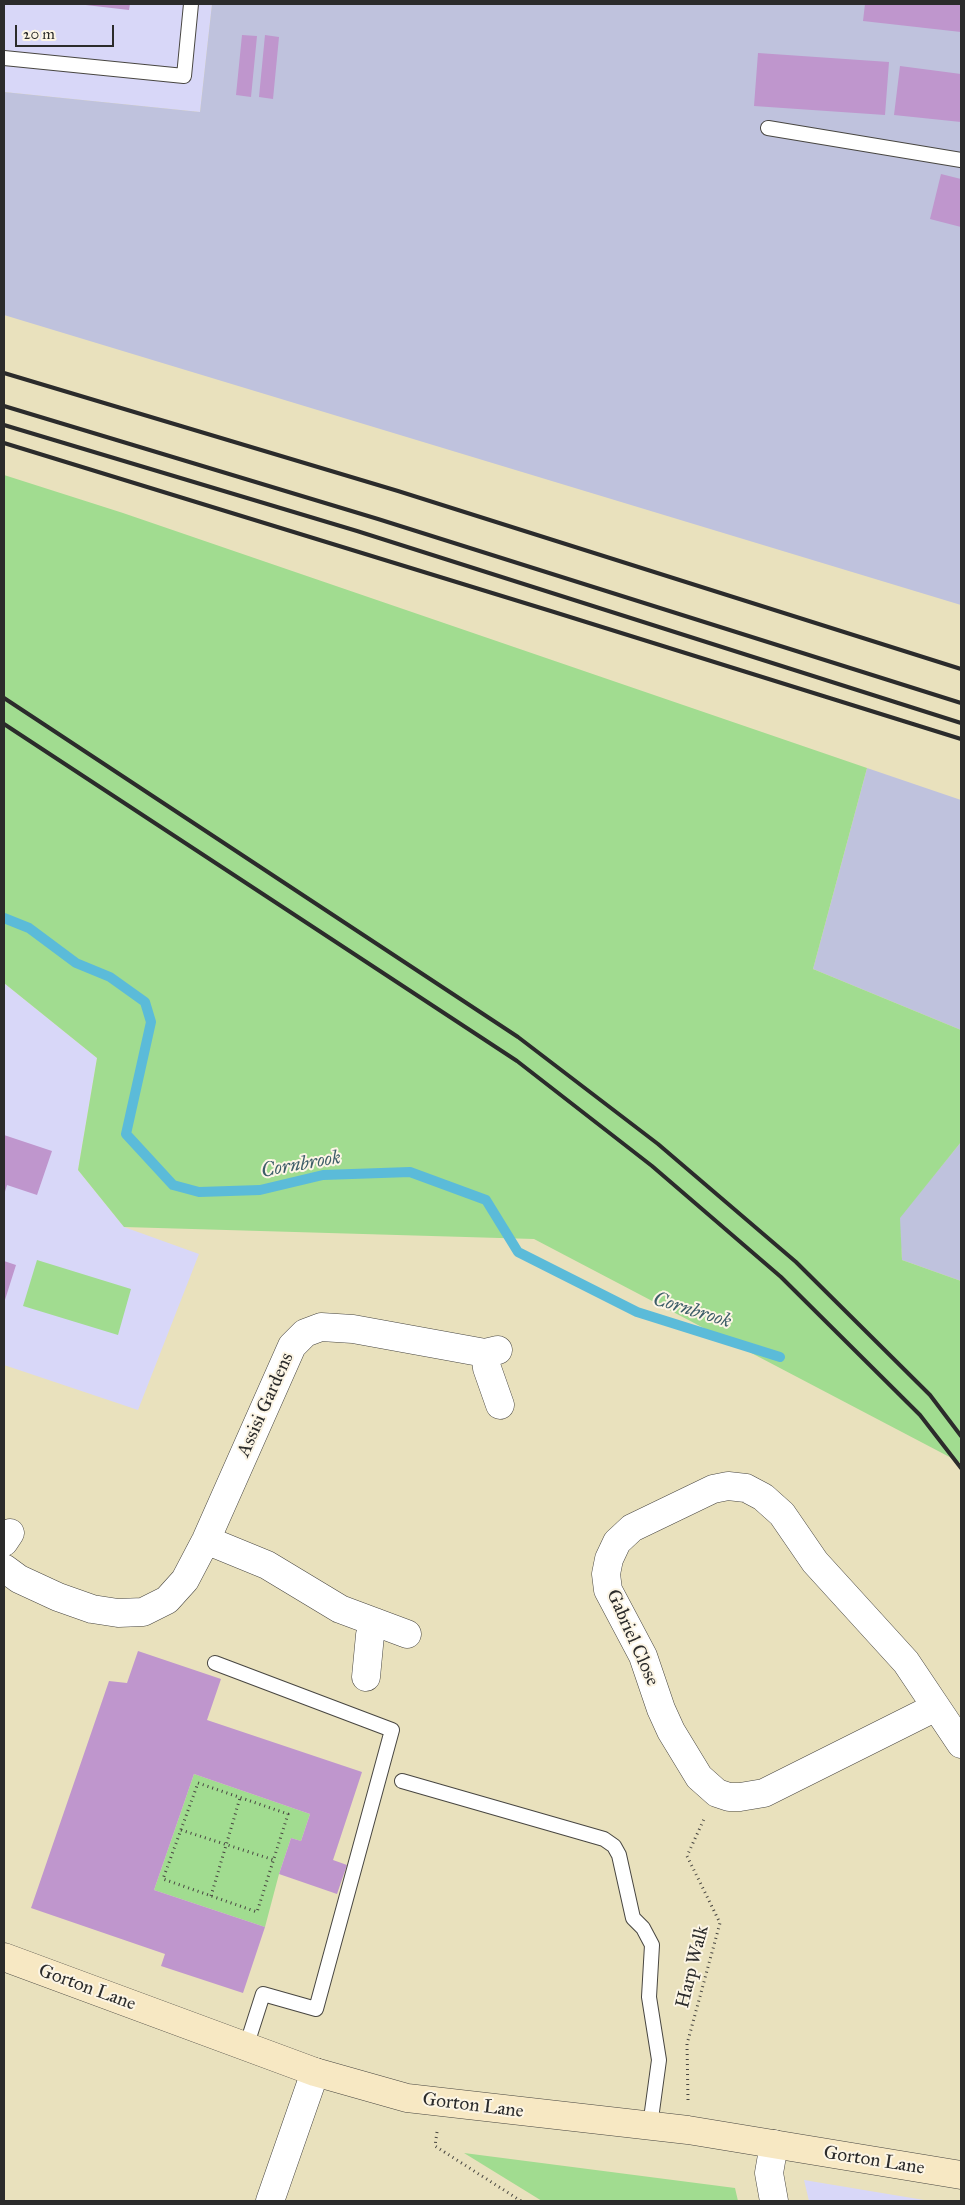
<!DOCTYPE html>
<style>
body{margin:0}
#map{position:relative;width:965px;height:2205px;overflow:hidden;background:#e9e1bd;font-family:"IM FELL Great Primer",serif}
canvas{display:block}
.frame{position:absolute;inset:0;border:5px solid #2b2b2b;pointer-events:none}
.scale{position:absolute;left:15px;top:25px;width:99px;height:22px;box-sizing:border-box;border:2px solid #2b2b2b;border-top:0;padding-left:6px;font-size:15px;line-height:18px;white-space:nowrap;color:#2b2b2b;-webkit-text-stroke:4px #fcf5e5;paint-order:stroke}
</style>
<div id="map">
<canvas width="965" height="2205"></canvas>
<div class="frame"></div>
<div class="scale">20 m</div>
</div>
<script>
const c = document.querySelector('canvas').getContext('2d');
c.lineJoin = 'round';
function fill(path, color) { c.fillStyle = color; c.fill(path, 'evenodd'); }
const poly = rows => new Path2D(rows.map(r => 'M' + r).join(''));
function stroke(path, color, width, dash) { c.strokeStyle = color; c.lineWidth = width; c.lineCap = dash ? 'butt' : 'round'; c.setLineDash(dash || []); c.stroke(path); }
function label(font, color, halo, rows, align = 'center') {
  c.font = font + ' "IM FELL Great Primer",serif'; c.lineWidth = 4; c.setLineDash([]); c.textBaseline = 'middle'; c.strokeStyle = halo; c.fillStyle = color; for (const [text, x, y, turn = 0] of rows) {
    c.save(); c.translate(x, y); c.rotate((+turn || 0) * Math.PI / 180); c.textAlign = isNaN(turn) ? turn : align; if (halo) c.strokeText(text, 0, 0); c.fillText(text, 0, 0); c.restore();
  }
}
const built = poly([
 [4,4,212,4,200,112,4,92],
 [4,983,97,1058,78,1170,124,1227,199,1254,138,1410,4,1365],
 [804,2180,930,2201,809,2201]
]);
const industrial = poly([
 [212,4,961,4,961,605,4,315,4,92,200,112],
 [867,768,961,800,961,1030,813,969],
 [961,1142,961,1281,902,1260,899,1218]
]);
const green = poly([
 [4,475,123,513,867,768,813,969,961,1030,961,1142,900,1218,902,1260,961,1281,961,1463,534,1239,124,1227,78,1170,97,1058,4,983],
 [37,1260,131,1289,118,1335,23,1306],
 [194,1774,310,1814,301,1841,291,1838,279,1874,265,1927,154,1890],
 [464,2153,735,2188,738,2201,542,2201]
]);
const stream = poly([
 [4,918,29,928,76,963,110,977,145,1002,151,1022,126,1134,173,1185,199,1192,260,1190,323,1175,410,1172,486,1200,518,1252,637,1312,780,1357]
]);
const building = poly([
 [77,4,130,4,129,10],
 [865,4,961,4,961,32,863,21],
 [242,35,257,36,251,97,236,95],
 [265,35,279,37,273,99,259,97],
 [758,53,889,62,885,115,754,106],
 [900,66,961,74,961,122,894,115],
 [941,174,961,179,961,227,930,219],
 [4,1135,52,1151,37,1195,7,1185,4,1195],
 [4,1261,16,1265,4,1303],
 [138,1651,221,1679,207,1720,362,1772,333,1860,347,1865,337,1894,279,1874,291,1838,301,1841,310,1814,194,1774,154,1890,265,1927,243,1993,161,1966,165,1954,31,1908,109,1681,127,1683]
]);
const path = poly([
 [198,1783,288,1814,257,1912,163,1879,198,1783],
 [181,1830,274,1860],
 [211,1896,240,1798],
 [688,2100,687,2044,720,1923,687,1856,704,1819],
 [437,2132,435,2146,521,2201]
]);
const lane = poly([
 [4,58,184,76,191,4],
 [768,128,961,160],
 [215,1663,392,1730,316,2009,263,1994,246,2047],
 [402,1781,604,1839,614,1846,619,1855,633,1918,643,1928,652,1945,649,1997,659,2060,650,2126]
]);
const street = poly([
 [485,1353,487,1368,500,1405],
 [206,1540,267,1565,340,1609,407,1634],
 [4,1542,10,1533],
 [4,1568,19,1579,58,1597,92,1609,118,1613,143,1612,167,1600,185,1580,206,1540,292,1346,305,1333,321,1327,353,1329,485,1353,498,1350],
 [366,1677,370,1635,375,1622],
 [936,1707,764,1793,740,1797,729,1797,717,1793,699,1777,671,1731,661,1709,643,1656,608,1590,606,1574,609,1559,617,1542,632,1528,713,1489,728,1486,746,1488,763,1497,782,1514,815,1562,906,1662,961,1744],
 [774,2144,769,2173,774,2201],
 [270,2201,315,2072]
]);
const secondary = poly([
 [4,1957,315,2072,407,2098,688,2130,961,2175]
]);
const rail = poly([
 [4,373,398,491,961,669],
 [4,406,378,519,961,703],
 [4,425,357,531,961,723],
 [4,443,554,612,961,739],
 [4,698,518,1037,658,1144,796,1262,930,1395,961,1436],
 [4,724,517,1061,652,1166,781,1277,920,1415,961,1468]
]);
const streetNames = [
 ["Assisi Gardens",266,1405,-66],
 ["Gabriel Close",632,1638,66],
 ["Harp Walk",693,1967,-76],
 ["Gorton Lane",87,1988,20],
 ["Gorton Lane",473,2106,7],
 ["Gorton Lane",874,2161,9]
];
const waterNames = [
 ["Cornbrook",301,1165,-10],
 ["Cornbrook",692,1311,17]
];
fill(built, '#d8d7f8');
fill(industrial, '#bfc2dd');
fill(green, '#a1dc90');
stroke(stream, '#5bbbd9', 10);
fill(building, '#bf96cd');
stroke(lane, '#484641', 16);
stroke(street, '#484641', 29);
stroke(secondary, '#484641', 29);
stroke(path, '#484641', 3, [1, 4]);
stroke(lane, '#fff', 14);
stroke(street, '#fff', 28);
stroke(secondary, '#f7e8c3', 28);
stroke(rail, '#2b2b2b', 4);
label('19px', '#2b2b2b', '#fcf5e5', streetNames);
label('italic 20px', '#3c5d68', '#fcf5e5', waterNames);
</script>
